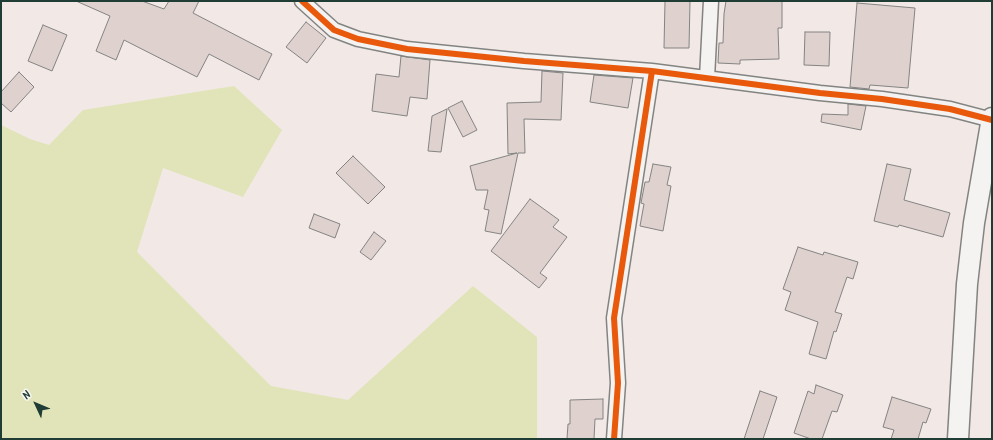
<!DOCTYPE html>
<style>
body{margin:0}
#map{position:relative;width:993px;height:440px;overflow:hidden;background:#f2e8e6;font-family:Kalam,sans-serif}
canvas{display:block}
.frame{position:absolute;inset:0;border:2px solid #1f3d34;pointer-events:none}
.north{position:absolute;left:16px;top:384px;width:40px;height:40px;-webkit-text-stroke:3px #f6f6f2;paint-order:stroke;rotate:314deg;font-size:11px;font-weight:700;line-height:16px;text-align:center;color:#1f3d34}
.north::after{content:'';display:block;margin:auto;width:14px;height:18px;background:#1f3d34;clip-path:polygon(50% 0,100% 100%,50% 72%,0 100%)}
</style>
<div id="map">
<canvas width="993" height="440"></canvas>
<div class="frame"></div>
<div class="north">N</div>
</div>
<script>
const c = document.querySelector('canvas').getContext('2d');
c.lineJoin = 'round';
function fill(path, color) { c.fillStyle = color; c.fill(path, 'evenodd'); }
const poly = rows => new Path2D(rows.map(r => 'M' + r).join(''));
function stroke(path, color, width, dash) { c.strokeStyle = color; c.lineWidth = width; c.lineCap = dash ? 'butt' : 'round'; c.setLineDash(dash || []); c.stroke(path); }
const green = poly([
 [234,86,282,130,243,197,163,168,137,252,271,386,348,400,473,286,537,337,537,439,1,439,1,125,30,139,49,145,83,110]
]);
const building = poly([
 [76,1,142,1,164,9,169,1,199,1,193,13,272,54,259,80,209,54,197,77,124,40,116,60,96,51,110,16,76,1],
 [665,1,690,1,689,48,664,48,665,1],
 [726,1,782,1,782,28,778,28,779,59,740,60,740,64,718,63,719,43,723,43,724,14,726,1],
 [857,3,915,8,908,88,870,85,869,89,850,87,857,3],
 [306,22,326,38,307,63,286,47,306,22],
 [43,25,67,35,52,71,28,61,43,25],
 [805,32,830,32,829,66,804,65,805,32],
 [401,56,430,60,427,99,410,97,407,116,372,111,376,74,399,77,401,56],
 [542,71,563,73,561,120,524,119,525,153,518,153,501,234,485,231,489,210,484,209,488,190,476,190,470,166,517,153,508,154,507,103,541,102,542,71],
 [19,72,34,87,11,112,1,103,1,92,19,72],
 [594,75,633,78,628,108,590,102,594,75],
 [462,101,477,130,463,137,448,108,462,101],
 [848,104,866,106,861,130,821,122,822,114,848,115,848,104],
 [447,109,441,152,428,151,432,116,447,109],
 [353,156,385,187,368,204,336,173,353,156],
 [653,164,671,167,667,185,671,186,663,231,640,226,644,204,641,203,645,182,649,182,653,164],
 [887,164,911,169,904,200,950,213,943,237,899,225,898,227,874,221,887,164],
 [530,199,559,220,553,227,567,237,540,273,547,278,539,288,491,251,530,199],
 [314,214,340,224,335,238,309,228,314,214],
 [374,232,386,241,371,260,360,252,374,232],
 [798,247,823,255,824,252,858,262,853,279,847,277,835,312,842,314,836,332,834,331,826,359,809,354,818,322,785,310,791,292,783,289,798,247],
 [816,385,843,395,837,412,832,411,822,439,811,439,794,433,808,391,814,394,816,385],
 [760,391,777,397,763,439,744,439,760,391],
 [892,397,931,409,926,423,923,422,918,439,891,439,894,430,883,427,892,397],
 [603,399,603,419,595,419,594,439,567,439,568,424,570,424,570,400,603,399]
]);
const street = poly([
 [302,1,334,30,358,39,407,49,524,61,652,71,820,93,882,99,950,109,992,120],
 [707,78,711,1],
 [614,439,618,383,614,318,652,71]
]);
const secondary = poly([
 [958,439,967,284,974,223,992,118]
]);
const cycleway = poly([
 [302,1,334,30,358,39,407,49,524,61,652,71,820,93,882,99,950,109,992,120],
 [614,439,618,383,614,318,652,71]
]);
fill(green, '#e0e4b8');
fill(building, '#ded1ce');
stroke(building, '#838482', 1);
stroke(street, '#838482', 17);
stroke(secondary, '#838482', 23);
stroke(street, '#f5f3f1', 14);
stroke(secondary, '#f5f3f1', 20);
stroke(cycleway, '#e8590c', 6);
</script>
